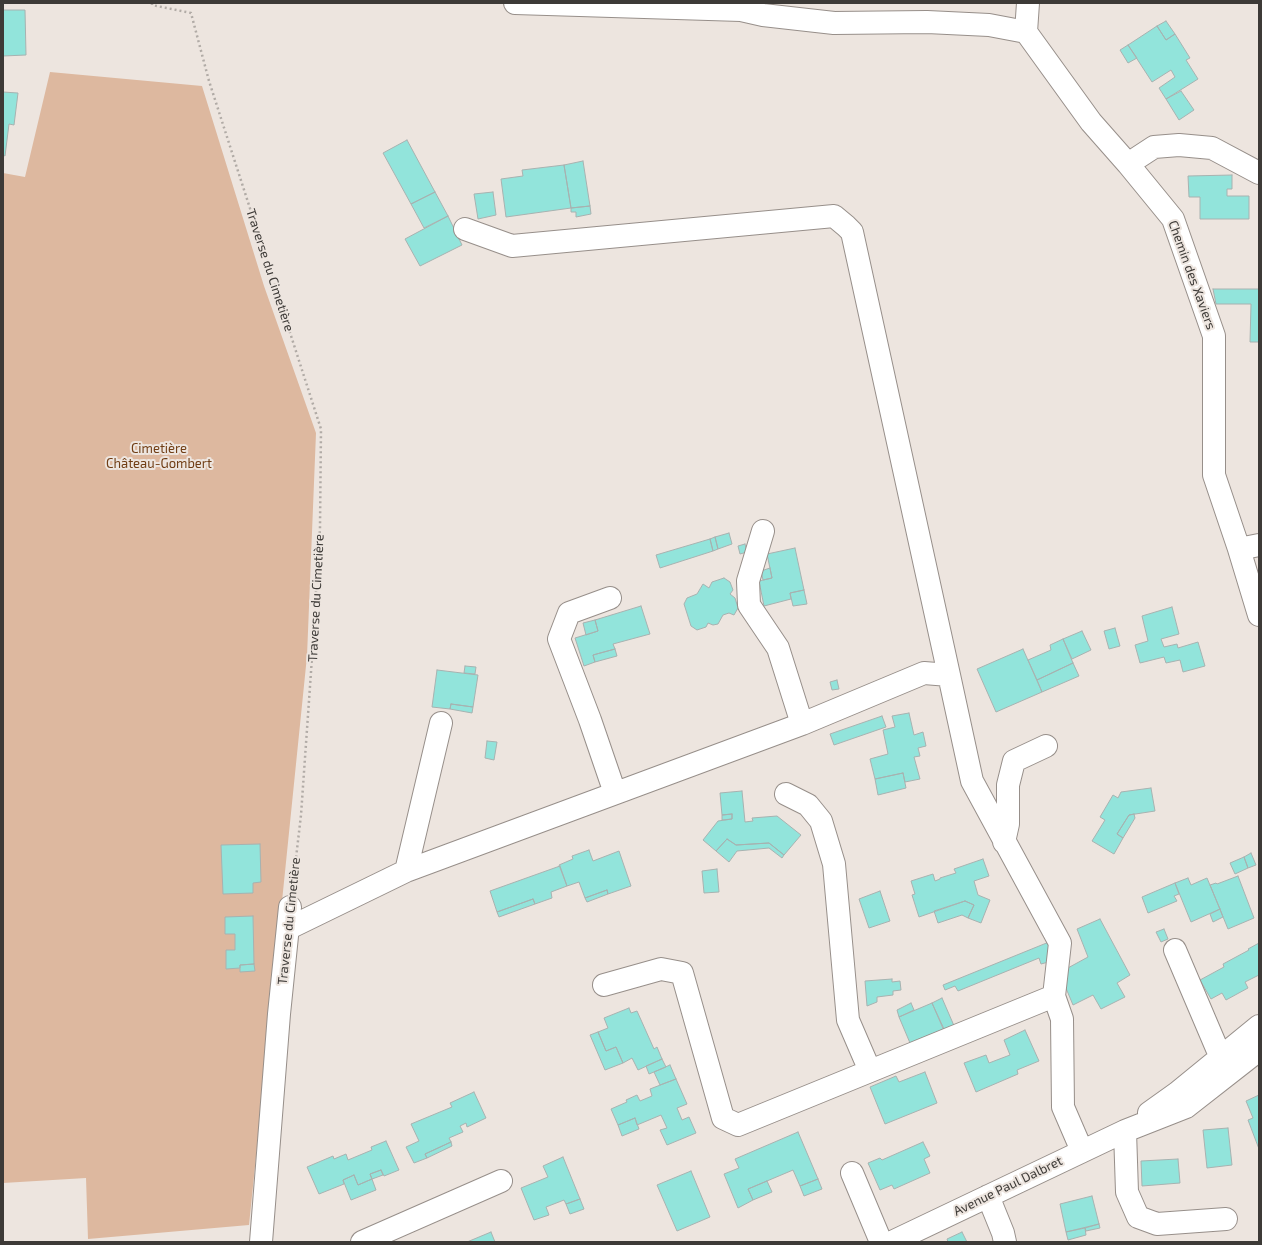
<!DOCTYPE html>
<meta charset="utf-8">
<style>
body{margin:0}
#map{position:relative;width:1262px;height:1245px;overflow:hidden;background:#ede5df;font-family:"Exo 2",sans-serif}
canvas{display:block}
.frame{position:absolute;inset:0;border:4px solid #3d3a37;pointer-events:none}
</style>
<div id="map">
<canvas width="1262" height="1245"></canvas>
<div class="frame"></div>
</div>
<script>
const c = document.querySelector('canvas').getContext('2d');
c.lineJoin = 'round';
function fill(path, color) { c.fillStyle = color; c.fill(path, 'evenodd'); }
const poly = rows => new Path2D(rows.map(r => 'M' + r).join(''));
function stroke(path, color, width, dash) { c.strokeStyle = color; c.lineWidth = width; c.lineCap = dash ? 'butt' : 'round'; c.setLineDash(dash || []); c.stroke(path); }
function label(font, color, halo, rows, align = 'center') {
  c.font = font + ' "Exo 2",sans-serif'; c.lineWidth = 4; c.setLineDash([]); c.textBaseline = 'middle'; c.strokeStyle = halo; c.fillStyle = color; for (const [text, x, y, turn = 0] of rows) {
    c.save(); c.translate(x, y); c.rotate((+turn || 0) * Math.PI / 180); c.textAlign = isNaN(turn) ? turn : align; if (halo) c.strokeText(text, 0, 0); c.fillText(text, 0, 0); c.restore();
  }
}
const green = poly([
 [50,72,202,86,264,286,316,433,307,656,249,1225,88,1239,86,1178,3,1183,3,173,25,177]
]);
const building = poly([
 [3,10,25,10,26,55,3,56,3,10],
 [1166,21,1175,34,1166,40,1157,26,1166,21],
 [1157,26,1166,40,1175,34,1190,58,1186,60,1198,79,1166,99,1159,88,1175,77,1171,70,1152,82,1128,45,1157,26],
 [1128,45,1137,58,1128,63,1120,50,1128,45],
 [1181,91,1194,110,1179,120,1166,99,1181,91],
 [3,92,18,93,14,125,9,124,5,156,3,155,3,92],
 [407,140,435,192,411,204,383,153,407,140],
 [583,161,590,206,571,208,564,165,583,161],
 [564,165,571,208,506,217,501,179,523,176,522,170,564,165],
 [1232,175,1232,189,1227,189,1227,196,1249,196,1249,219,1200,219,1200,197,1189,197,1188,176,1232,175],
 [435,192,448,216,424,228,411,204,435,192],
 [493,192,496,215,478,219,474,194,493,192],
 [590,206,591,214,576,217,576,212,571,212,571,208,590,206],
 [448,216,462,245,420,266,405,239,448,216],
 [1213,289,1259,289,1259,342,1250,342,1251,304,1216,304,1213,289],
 [729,533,732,544,718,549,715,537,729,533],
 [715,537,718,549,713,551,710,539,715,537],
 [710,539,713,551,660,568,656,555,710,539],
 [745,544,747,552,740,554,738,546,745,544],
 [795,548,804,590,790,593,791,599,764,606,759,581,772,578,767,554,795,548],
 [770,568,772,578,763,580,761,571,770,568],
 [724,578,730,582,733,590,730,594,735,598,738,608,734,615,729,613,723,615,718,624,713,625,708,623,706,627,697,630,691,626,684,604,687,598,697,594,703,584,709,588,712,582,724,578],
 [804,590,807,604,793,606,790,593,804,590],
 [641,606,650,634,613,644,615,649,593,655,595,662,584,666,575,638,598,631,595,620,641,606],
 [1172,607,1179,634,1161,639,1164,647,1177,644,1178,648,1198,642,1205,666,1183,672,1180,660,1166,663,1164,657,1140,663,1135,645,1148,641,1142,616,1172,607],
 [595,620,598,631,586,635,583,623,595,620],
 [1115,628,1120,646,1109,649,1104,631,1115,628],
 [1082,631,1091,650,1072,659,1063,639,1082,631],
 [1063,639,1073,663,1037,680,1028,660,1051,650,1050,645,1063,639],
 [615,649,617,656,595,662,593,655,615,649],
 [1023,649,1042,692,996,712,977,669,1023,649],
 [1073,663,1079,676,1042,692,1037,680,1073,663],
 [465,666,476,667,475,674,464,673,465,666],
 [437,670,478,675,473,707,451,704,450,709,432,707,437,670],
 [837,680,839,689,832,690,830,682,837,680],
 [451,704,473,707,472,713,450,709,451,704],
 [909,713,914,735,923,732,926,746,918,748,920,756,914,757,920,779,905,782,903,773,875,779,870,759,888,754,883,730,895,727,892,716,909,713],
 [882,716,886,727,834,745,830,734,882,716],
 [487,741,497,742,494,760,485,758,487,741],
 [903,773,906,788,878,795,875,779,903,773],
 [1151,788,1155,811,1129,815,1117,834,1123,838,1114,854,1092,841,1105,820,1100,817,1113,795,1118,798,1121,792,1151,788],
 [742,791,745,822,753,821,752,818,777,816,801,835,784,855,769,843,736,845,727,839,716,851,703,840,718,821,732,819,732,814,722,815,720,793,742,791],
 [732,814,732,819,722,820,722,815,732,814],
 [1134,814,1135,818,1123,838,1117,834,1129,815,1134,814],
 [727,839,736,845,769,843,784,855,782,858,769,848,737,851,729,862,716,851,727,839],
 [260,844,261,882,253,883,253,893,223,894,221,845,260,844],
 [589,850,593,861,619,851,631,886,608,894,607,890,585,898,579,882,567,886,559,865,573,859,572,856,589,850],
 [1251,853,1256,865,1248,868,1244,857,1251,853],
 [1244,857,1248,868,1235,874,1230,863,1244,857],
 [983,859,989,876,974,881,978,895,990,900,981,923,968,918,974,905,965,901,919,917,912,895,915,894,911,881,933,874,935,881,940,879,940,878,956,873,954,869,983,859],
 [560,866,567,886,551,892,552,898,535,904,533,899,497,912,490,891,560,866],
 [717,869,719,892,704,893,702,871,717,869],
 [1238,876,1254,918,1228,929,1210,885,1216,883,1217,884,1238,876],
 [1188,878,1191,885,1207,878,1220,909,1191,922,1175,883,1188,878],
 [1175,883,1179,894,1174,896,1177,901,1148,913,1142,897,1175,883],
 [607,890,608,894,587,902,585,898,607,890],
 [880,891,890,921,869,928,859,899,880,891],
 [533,899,535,904,499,917,497,912,533,899],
 [965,901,974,905,968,918,962,915,938,923,934,911,965,901],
 [1220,909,1223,917,1213,922,1210,914,1220,909],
 [253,916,254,964,240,965,240,968,226,969,226,950,235,950,235,934,225,934,225,917,253,916],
 [1100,919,1130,975,1117,983,1125,997,1101,1009,1093,995,1073,1005,1063,981,1066,969,1088,957,1077,929,1100,919],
 [1164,929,1168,939,1161,942,1156,932,1164,929],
 [1049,942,1056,960,1041,964,1039,958,958,991,955,986,945,990,943,985,1049,942],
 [1259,943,1259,975,1245,982,1248,988,1226,1000,1222,993,1211,999,1200,980,1224,967,1223,964,1249,950,1248,949,1259,943],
 [254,964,255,971,240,972,240,965,254,964],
 [892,979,892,982,900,981,901,990,893,991,893,995,877,997,877,1002,867,1006,865,981,892,979],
 [942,998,955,1028,945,1033,932,1003,942,998],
 [911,1003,914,1010,899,1017,897,1010,911,1003],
 [932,1003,944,1029,910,1043,899,1017,932,1003],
 [629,1008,631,1013,637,1011,654,1049,657,1047,662,1059,638,1070,632,1058,623,1063,616,1047,606,1051,598,1032,608,1028,604,1018,629,1008],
 [1025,1030,1039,1061,1017,1070,1018,1074,976,1092,964,1063,986,1055,989,1063,1010,1055,1004,1040,1025,1030],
 [598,1032,606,1051,616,1047,623,1063,605,1070,590,1035,598,1032],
 [662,1059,666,1067,649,1074,646,1066,662,1059],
 [670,1065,676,1079,660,1085,654,1072,670,1065],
 [925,1072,937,1103,885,1124,870,1087,896,1076,899,1082,925,1072],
 [676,1079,687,1104,677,1108,682,1120,689,1117,696,1133,667,1145,660,1130,667,1128,661,1115,637,1125,635,1118,618,1125,611,1109,627,1102,626,1100,637,1095,640,1101,652,1096,650,1089,676,1079],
 [474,1092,486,1118,467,1127,466,1123,460,1126,463,1132,449,1138,451,1142,425,1154,427,1158,414,1163,406,1147,419,1141,411,1124,452,1107,450,1103,474,1092],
 [1259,1095,1259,1149,1248,1120,1253,1118,1246,1101,1259,1095],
 [635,1118,639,1129,622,1136,618,1125,635,1118],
 [1228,1128,1232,1165,1207,1168,1203,1130,1228,1128],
 [798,1132,818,1179,800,1186,793,1170,748,1189,753,1200,738,1208,724,1174,739,1168,735,1159,798,1132],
 [386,1141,399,1170,384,1176,381,1170,370,1174,372,1179,358,1185,354,1175,343,1180,344,1184,319,1194,307,1167,333,1156,334,1159,346,1154,348,1160,372,1150,371,1147,386,1141],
 [451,1142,452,1146,427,1158,425,1154,451,1142],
 [923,1142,930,1156,924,1159,930,1173,894,1189,892,1185,880,1190,868,1163,880,1158,882,1160,923,1142],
 [563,1157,580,1199,566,1204,564,1200,546,1207,549,1215,534,1220,521,1188,548,1177,543,1166,563,1157],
 [1178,1159,1180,1183,1142,1186,1141,1161,1178,1159],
 [381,1170,383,1175,372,1179,370,1174,381,1170],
 [691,1171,710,1217,677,1231,657,1185,691,1171],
 [354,1175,358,1185,372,1179,376,1190,351,1200,343,1180,354,1175],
 [818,1179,822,1189,804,1196,800,1186,818,1179],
 [767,1181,772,1192,753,1200,748,1189,767,1181],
 [1092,1196,1099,1224,1066,1232,1060,1204,1092,1196],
 [580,1199,584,1209,570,1214,566,1204,580,1199],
 [1099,1224,1100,1228,1086,1231,1085,1228,1099,1224],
 [1085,1228,1086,1235,1068,1240,1066,1232,1085,1228],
 [491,1232,495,1242,467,1242,491,1232],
 [962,1232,967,1242,948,1242,947,1239,962,1232]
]);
const path = poly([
 [152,3,152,5,191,13,209,81,321,429,320,528,311,672,301,815,293,884]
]);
const minor = poly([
 [515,3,741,10,763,15,834,23,927,22,989,25,1026,32],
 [1028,3,1026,32,1091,122,1128,164,1173,219,1214,336,1214,475,1239,549,1259,615],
 [1128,164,1154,147,1179,145,1212,148,1259,173],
 [465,229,512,246,834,216,846,226,852,232,949,675],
 [763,531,748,581,749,605,778,648,802,724],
 [1239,549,1259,545],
 [610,598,569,613,559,639,590,720,615,793],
 [786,794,808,805,821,821,834,864,848,1020,870,1071],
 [1004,842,1008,824,1008,785,1014,761,1046,746],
 [406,871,441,723],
 [289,928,406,871,802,724,924,673,949,675,972,781,1060,943,1054,996,1062,1019,1063,1107,1082,1151],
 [1175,950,1221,1058],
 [604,985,661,969,682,973,723,1118,738,1125,1054,996],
 [1149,1113,1177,1093,1259,1026],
 [1125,1131,1127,1192,1138,1217,1157,1224,1226,1219],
 [852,1173,881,1242],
 [988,1196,1003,1233,1005,1242],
 [261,1242,279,1014,290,907],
 [362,1242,501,1181],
 [892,1242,1125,1131,1186,1107,1259,1050]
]);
const streetNames = [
 ["Traverse du Cimetière",270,270,72],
 ["Chemin des Xaviers",1192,275,70],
 ["Traverse du Cimetière",316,598,-87],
 ["Traverse du Cimetière",289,921,-84],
 ["Avenue Paul Dalbret",1008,1186,-26]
];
const parkNames = [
 ["Cimetière",159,449],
 ["Château-Gombert",159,464]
];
fill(green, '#ddb89f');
fill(building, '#92e4db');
stroke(building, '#a7b2b0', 1);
stroke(minor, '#978f8a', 24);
stroke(path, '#b1aba6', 2.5, [2, 3]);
stroke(minor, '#fff', 22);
label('13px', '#3d3a37', '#ede5df', streetNames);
label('13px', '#703d14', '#ede5df', parkNames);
</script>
